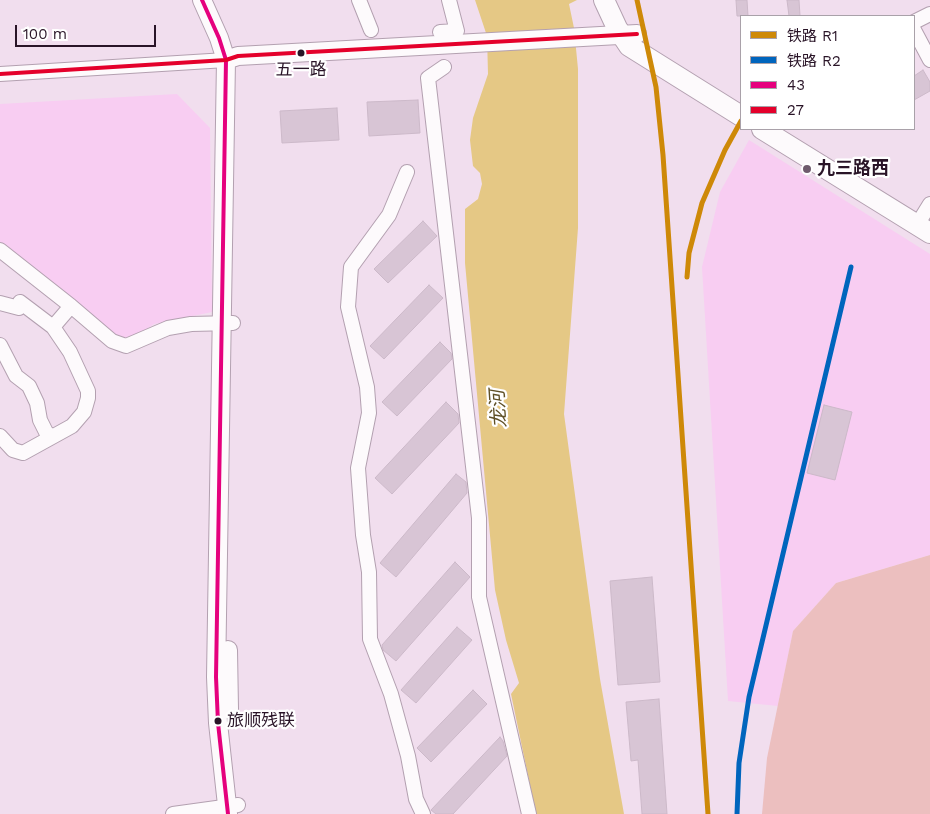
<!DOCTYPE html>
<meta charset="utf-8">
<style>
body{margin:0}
#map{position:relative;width:930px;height:814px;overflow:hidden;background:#f1deee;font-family:"Work Sans","Noto Sans SC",sans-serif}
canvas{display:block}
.legend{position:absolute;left:740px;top:15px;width:175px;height:115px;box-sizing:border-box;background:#fff;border:1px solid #a9a1a9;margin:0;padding:6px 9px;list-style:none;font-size:15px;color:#291427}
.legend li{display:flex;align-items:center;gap:10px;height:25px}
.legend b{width:25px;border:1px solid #a9a1a9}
.scale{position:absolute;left:15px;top:25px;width:141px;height:22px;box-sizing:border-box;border:2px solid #291427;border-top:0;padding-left:6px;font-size:15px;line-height:18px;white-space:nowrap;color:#291427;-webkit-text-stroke:4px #fff;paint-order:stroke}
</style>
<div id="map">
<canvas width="930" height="814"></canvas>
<ul class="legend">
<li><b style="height:6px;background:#ce8908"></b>铁路 R1</li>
<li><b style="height:6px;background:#0065bd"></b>铁路 R2</li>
<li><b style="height:6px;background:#e5007d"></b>43</li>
<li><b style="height:6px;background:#e4002b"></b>27</li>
</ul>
<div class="scale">100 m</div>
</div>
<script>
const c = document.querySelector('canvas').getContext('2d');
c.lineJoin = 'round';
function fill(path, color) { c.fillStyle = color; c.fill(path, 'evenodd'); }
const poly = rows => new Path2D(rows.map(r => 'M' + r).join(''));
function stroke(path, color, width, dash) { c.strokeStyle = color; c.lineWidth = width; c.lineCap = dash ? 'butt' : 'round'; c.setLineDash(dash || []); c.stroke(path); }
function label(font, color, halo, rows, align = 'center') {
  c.font = font + ' "Work Sans","Noto Sans SC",sans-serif'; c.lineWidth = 4.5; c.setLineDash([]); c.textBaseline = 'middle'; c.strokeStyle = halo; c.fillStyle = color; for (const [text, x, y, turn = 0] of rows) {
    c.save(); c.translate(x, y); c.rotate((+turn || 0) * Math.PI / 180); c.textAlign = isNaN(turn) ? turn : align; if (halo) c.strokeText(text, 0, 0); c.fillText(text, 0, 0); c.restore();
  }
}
const built = poly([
 [177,94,210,128,212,312,154,324,136,336,115,339,0,246,0,104],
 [749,140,930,254,930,555,836,583,793,631,778,706,728,701,702,267,720,192]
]);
const green = poly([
 [930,555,930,814,762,814,767,758,793,631,836,583]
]);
const water = poly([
 [475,0,577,0,569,4,574,28,578,69,578,228,564,414,600,679,624,814,536,814,511,694,519,683,506,640,495,590,465,263,465,209,478,199,482,184,480,173,473,166,470,140,473,118,488,74,487,36]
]);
const building = poly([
 [736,0,747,0,748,16,737,16,736,0],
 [787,0,799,0,800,16,789,16,787,0],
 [923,70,930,82,930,91,914,100,914,76,923,70],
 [418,100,420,133,369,136,367,102,418,100],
 [337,108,339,140,282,143,280,111,337,108],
 [423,221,437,236,388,283,374,269,423,221],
 [429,285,443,298,384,359,370,346,429,285],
 [440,342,451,353,452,359,397,416,382,402,440,342],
 [446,402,458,414,459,423,392,494,375,478,446,402],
 [824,405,852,412,835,480,807,473,824,405],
 [456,474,466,482,467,493,396,577,380,563,456,474],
 [455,562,470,577,396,661,383,650,382,645,455,562],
 [652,577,660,682,618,685,610,581,652,577],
 [457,627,472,640,416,703,401,690,457,627],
 [473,690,487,704,431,762,417,748,473,690],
 [659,699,667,814,642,814,638,760,631,761,626,702,659,699],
 [500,737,503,741,507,756,453,814,436,814,431,810,500,737]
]);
const minor = poly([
 [359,0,371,30],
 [914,22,930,14],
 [914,30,930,60],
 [440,32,457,31,449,0],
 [444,67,428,78,479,518,479,597,529,814],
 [0,74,226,60],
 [407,172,389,215,351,267,348,307,367,387,369,413,358,468,363,535,369,572,370,639,391,694,408,756,416,799,423,814],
 [917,225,930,204],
 [0,250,71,306],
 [0,303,19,308,20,302,53,327,70,352,88,391,88,398,84,412,72,426,23,453,13,450,0,436],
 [53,327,71,306,112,341,126,346,168,328,191,324,233,323],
 [0,345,16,376,29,386,37,403,40,420,46,432,51,436],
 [173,814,238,805]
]);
const major = poly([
 [202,0,219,38,226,60,216,677,218,723,228,814],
 [226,60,238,56,637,34],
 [228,650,229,709]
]);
const highway = poly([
 [604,0,617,28,629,46,741,116],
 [762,129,930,233]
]);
const bus1 = poly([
 [202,0,219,38,226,60,216,677,218,723,228,814]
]);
const bus2 = poly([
 [0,74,226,60,238,56,637,34]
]);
const rail1 = poly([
 [637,0,656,87,663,155,708,814],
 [687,277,689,253,702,203,725,150,741,121]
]);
const rail2 = poly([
 [737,814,739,763,749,697,851,267]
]);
const markers = [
 [301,53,4.5,"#291427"],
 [807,169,5,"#6f5b6d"],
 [218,721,4.5,"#291427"]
];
const busNames = [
 ["五一路",301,70],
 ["旅顺残联",227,721,"left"]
];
const poiNames = [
 ["九三路西",817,169]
];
const waterNames = [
 ["龙河",499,409,-94]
];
fill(built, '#f8cdf2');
fill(green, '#ecbfbf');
fill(water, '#e5c885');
fill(building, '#d8c5d5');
stroke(building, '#ccb9c9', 1);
stroke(minor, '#b3a0b0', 16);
stroke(major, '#b3a0b0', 20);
stroke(highway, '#b3a0b0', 22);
stroke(minor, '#fdfafc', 14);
stroke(major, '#fdfafc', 18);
stroke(highway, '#fdfafc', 20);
stroke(bus1, '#e5007d', 4);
stroke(bus2, '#e4002b', 4);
stroke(rail1, '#ce8908', 5);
stroke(rail2, '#0065bd', 5);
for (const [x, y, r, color] of markers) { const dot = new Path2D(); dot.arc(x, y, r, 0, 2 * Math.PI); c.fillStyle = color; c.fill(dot); stroke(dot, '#fff', 2); }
label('17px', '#291427', '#fff', busNames);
label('bold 18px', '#291427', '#fff', poiNames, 'left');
label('italic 19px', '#5f5026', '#fff', waterNames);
</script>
